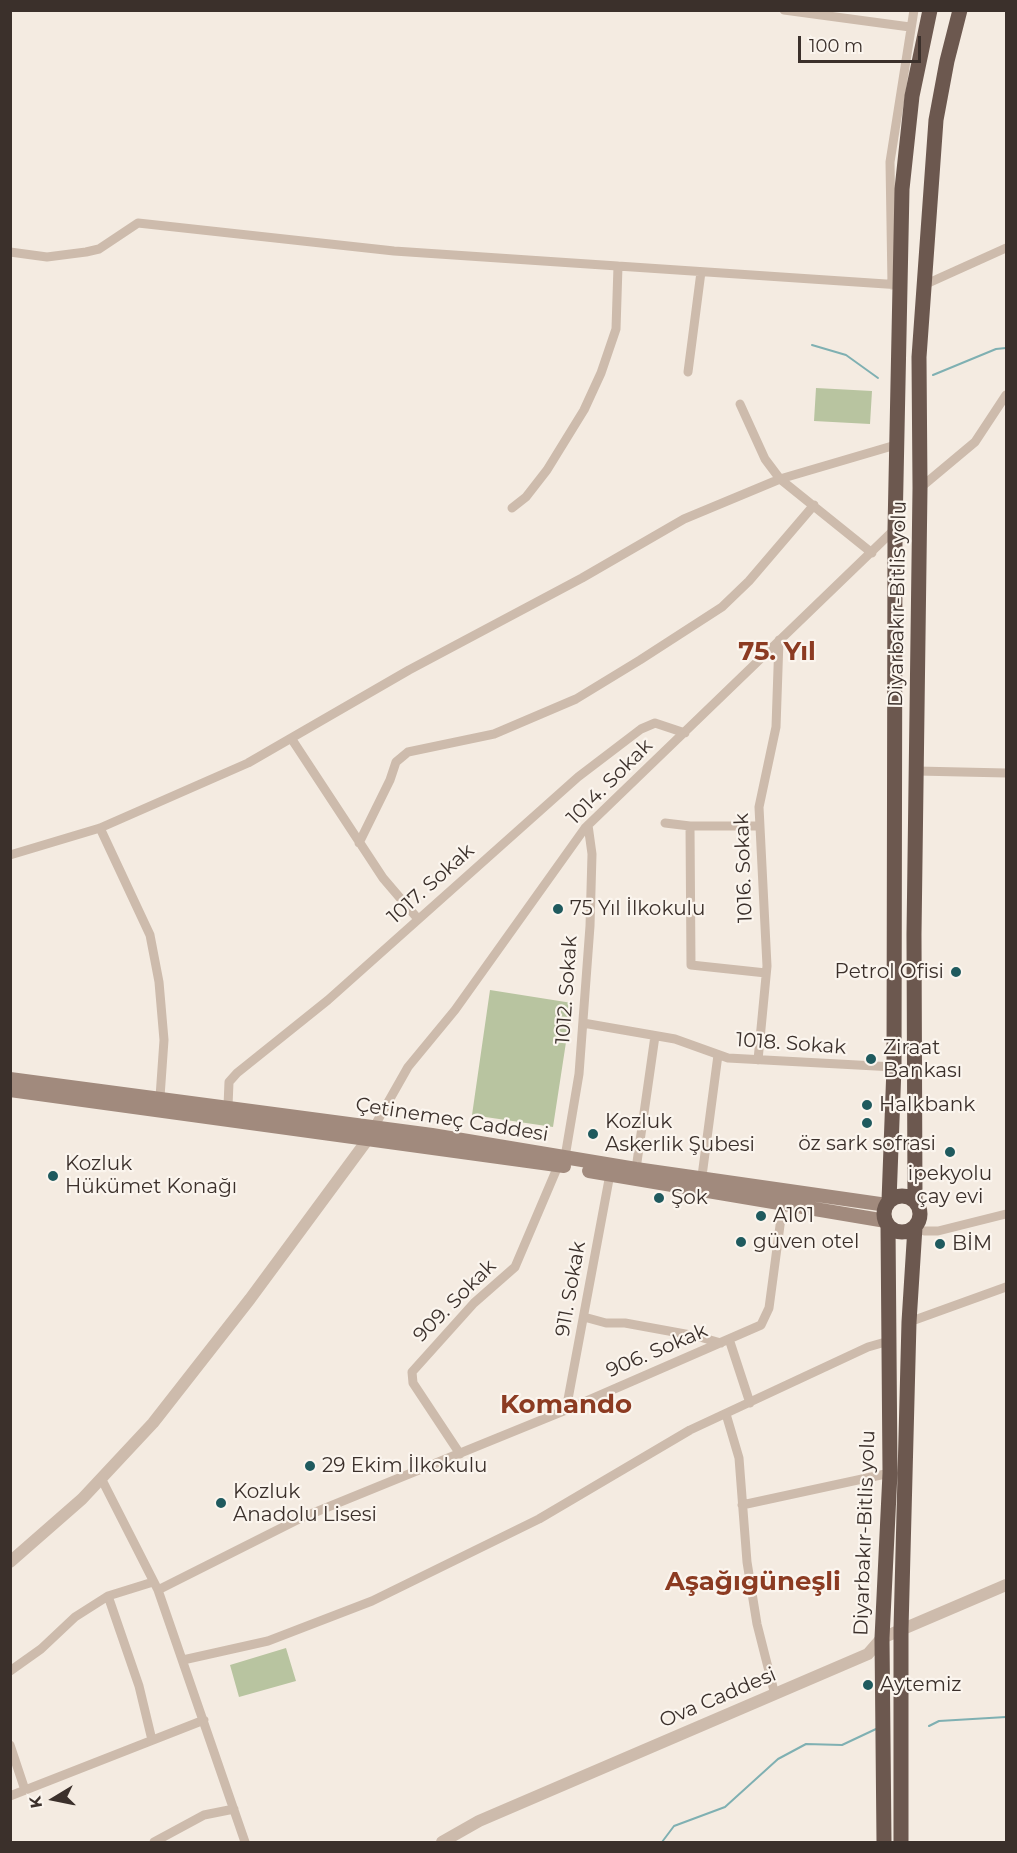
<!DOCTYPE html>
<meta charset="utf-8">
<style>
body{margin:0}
#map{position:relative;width:1017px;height:1853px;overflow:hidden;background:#f4ebe1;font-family:Montserrat,sans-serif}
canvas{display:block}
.frame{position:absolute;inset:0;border:12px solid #3b302b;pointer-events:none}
.north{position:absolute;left:24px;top:1769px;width:60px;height:60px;-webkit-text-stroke:4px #fbf5ee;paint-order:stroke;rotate:260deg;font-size:16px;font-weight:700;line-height:24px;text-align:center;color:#3b302b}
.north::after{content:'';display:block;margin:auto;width:21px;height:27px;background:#3b302b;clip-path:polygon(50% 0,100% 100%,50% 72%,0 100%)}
.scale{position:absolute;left:798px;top:36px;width:123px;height:27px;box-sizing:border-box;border:3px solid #3b302b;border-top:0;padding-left:8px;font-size:18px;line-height:21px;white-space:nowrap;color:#3b302b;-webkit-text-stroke:4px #fbf5ee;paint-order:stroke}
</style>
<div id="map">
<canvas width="1017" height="1853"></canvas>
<div class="frame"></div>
<div class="north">K</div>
<div class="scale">100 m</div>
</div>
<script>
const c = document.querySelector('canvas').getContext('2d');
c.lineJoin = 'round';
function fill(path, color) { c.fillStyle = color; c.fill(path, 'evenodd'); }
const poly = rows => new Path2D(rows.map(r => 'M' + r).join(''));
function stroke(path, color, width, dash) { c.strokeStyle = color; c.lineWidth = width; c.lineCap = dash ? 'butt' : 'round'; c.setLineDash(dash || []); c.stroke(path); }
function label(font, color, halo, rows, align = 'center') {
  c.font = font + ' Montserrat,sans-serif'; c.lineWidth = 4.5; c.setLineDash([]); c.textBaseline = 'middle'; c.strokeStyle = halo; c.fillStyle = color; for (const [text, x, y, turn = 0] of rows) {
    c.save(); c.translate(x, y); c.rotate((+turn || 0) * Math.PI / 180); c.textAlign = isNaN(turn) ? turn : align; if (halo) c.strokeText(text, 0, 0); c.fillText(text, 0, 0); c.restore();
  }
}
const green = poly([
 [816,388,872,391,870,424,814,421],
 [490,990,572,1003,553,1127,472,1115],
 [286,1648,296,1681,239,1697,230,1665]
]);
const stream = poly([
 [812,345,846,355,878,378],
 [933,375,996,349,1006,348],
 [929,1726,939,1721,1006,1717],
 [662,1842,674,1826,725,1807,778,1759,806,1744,842,1745,876,1729]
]);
const minor = poly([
 [784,10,910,27],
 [10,252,47,257,86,252,99,249,138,223,394,251,901,285],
 [892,285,890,162,914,10],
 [924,285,1006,248],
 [688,372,701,272],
 [740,404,765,459,780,479,872,553],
 [920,488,975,442,1006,395],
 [512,508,526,497,547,470,584,410,601,373,616,329,618,266],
 [291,738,383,878,418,919],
 [917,771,1006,773],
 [665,823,690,826,760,826],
 [690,826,691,965,766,973],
 [100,828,150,935,159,982,164,1040,160,1097],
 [359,843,390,780,396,762,408,752,494,734,576,699,640,660,722,607,749,581,814,505],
 [10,855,100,828,248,763,409,670,582,578,684,519,780,479,899,444],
 [583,1023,675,1039,728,1058,894,1067],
 [758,1060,767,966,759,807,776,727,779,640],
 [228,1106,229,1082,237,1073,328,1000,578,777,641,729,655,723,685,733],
 [374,1127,408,1067,455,1010,585,828,895,529],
 [565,1157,579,1074,590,926,592,854,588,825],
 [636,1169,655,1036],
 [702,1176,718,1055],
 [915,1227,924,1231,938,1231,1006,1214],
 [584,1317,606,1323,625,1323,696,1336,721,1343],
 [909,1322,1006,1287],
 [729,1339,750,1403],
 [566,1410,610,1174],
 [726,1414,739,1458,747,1562,757,1624,775,1695],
 [460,1454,413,1383,412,1372,474,1303,515,1267,558,1166],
 [101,1478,158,1590,245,1842],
 [742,1505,890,1473],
 [158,1590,301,1518,566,1410,761,1325,769,1308,783,1203],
 [108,1596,139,1686,152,1740],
 [183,1660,268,1641,372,1601,539,1519,690,1430,868,1347,889,1341],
 [10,1671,41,1649,75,1617,108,1596,153,1582],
 [10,1745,25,1790],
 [10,1796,204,1720],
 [154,1842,204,1815,234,1809]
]);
const tertiary = poly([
 [10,1562,82,1499,153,1423,250,1299,368,1139],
 [442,1842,479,1821,868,1654,882,1638,1006,1585]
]);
const secondary = poly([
 [10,1079,432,1135,636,1169,887,1205],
 [10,1090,564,1166],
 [589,1171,886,1221]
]);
const trunk = poly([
 '884 1214a18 18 0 1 1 36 0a18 18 0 1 1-36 0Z',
 [889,1201,894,1067,895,529,902,189,912,96,930,10],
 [915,1201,914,934,920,488,919,357,936,120,947,61,960,10],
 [884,1842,882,1638,890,1473,888,1225],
 [901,1842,901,1629,909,1322,915,1227]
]);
const markers = [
 [558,909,6,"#1f5a5e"],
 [956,972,6,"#1f5a5e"],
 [871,1059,6,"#1f5a5e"],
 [867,1105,6,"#1f5a5e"],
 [867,1123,6,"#1f5a5e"],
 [593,1134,6,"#1f5a5e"],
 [950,1152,6,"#1f5a5e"],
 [53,1176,6,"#1f5a5e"],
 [659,1198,6,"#1f5a5e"],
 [761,1216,6,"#1f5a5e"],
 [741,1242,6,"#1f5a5e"],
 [940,1244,6,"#1f5a5e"],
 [310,1466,6,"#1f5a5e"],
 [221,1503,6,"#1f5a5e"],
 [868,1685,6,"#1f5a5e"]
];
const streetNames = [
 ["Diyarbakır-Bitlis yolu",898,604,-89],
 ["1014. Sokak",610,782,-45],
 ["1016. Sokak",744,868,-92],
 ["1017. Sokak",431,884,-42],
 ["1012. Sokak",567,990,-86],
 ["1018. Sokak",791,1044,4],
 ["Çetinemeç Caddesi",452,1120,9],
 ["911. Sokak",571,1289,-80],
 ["909. Sokak",455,1301,-45],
 ["906. Sokak",657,1351,-23],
 ["Diyarbakır-Bitlis yolu",865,1533,-88],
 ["Ova Caddesi",718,1698,-23]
];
const poiNames = [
 ["75 Yıl İlkokulu",570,909],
 ["Petrol Ofisi",944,972,"right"],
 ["Ziraat",883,1048],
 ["Bankası",883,1071],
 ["Halkbank",879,1105],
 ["Kozluk",605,1122],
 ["Askerlik Şubesi",605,1145],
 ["öz sark sofrasi",867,1144,"center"],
 ["Kozluk",65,1164],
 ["Hükümet Konağı",65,1187],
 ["ipekyolu",950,1174,"center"],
 ["çay evi",950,1197,"center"],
 ["Şok",671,1198],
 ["A101",773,1216],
 ["güven otel",753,1242],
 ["BİM",952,1244],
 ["29 Ekim İlkokulu",322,1466],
 ["Kozluk",233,1492],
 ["Anadolu Lisesi",233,1515],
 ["Aytemiz",880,1685]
];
const districtNames = [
 ["75. Yıl",777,652],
 ["Komando",566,1405],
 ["Aşağıgüneşli",753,1582]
];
fill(green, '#b8c4a0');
stroke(stream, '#7fb0b2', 2);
stroke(minor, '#cdbbac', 9);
stroke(tertiary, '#cdbbac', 12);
stroke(secondary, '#a18a7d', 14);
stroke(trunk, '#6c584f', 15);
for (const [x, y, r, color] of markers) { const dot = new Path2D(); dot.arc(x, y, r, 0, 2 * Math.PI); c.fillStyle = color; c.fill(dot); stroke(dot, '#fbf5ee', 2); }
label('20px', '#3b302b', '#fbf5ee', streetNames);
label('20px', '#3b302b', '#fbf5ee', poiNames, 'left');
label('bold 26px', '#8c3b22', '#fbf5ee', districtNames);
</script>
